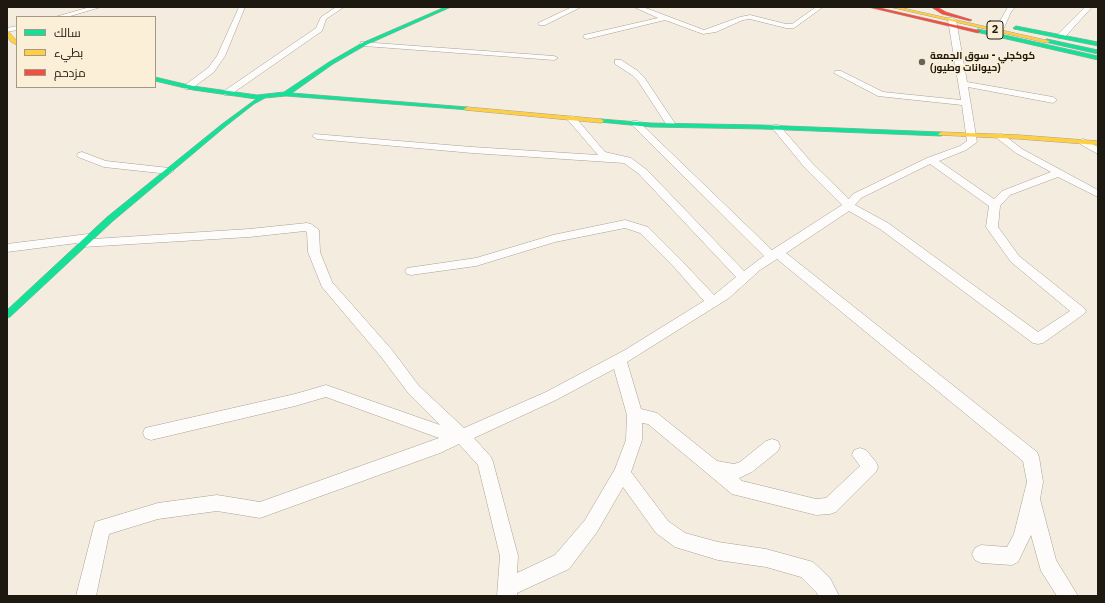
<!DOCTYPE html>
<meta charset="utf-8">
<style>
body{margin:0}
#map{position:relative;width:1105px;height:603px;overflow:hidden;background:#f4ecdf;font-family:"IBM Plex Sans",Cairo,sans-serif}
canvas{display:block}
.frame{position:absolute;inset:0;border:8px solid #1d1910;pointer-events:none}
.legend{position:absolute;left:16px;top:16px;width:140px;height:72px;box-sizing:border-box;background:#fcefd7;border:1px solid #a39987;margin:0;padding:5px 7px;list-style:none;font-size:12px;color:#1d1910}
.legend li{display:flex;align-items:center;gap:8px;height:20px}
.legend b{width:20px;border:1px solid #a39987}
</style>
<div id="map">
<canvas width="1105" height="603"></canvas>
<div class="frame"></div>
<ul class="legend">
<li><b style="height:5px;background:#16e098"></b>سالك</li>
<li><b style="height:5px;background:#ffcf43"></b>بطيء</li>
<li><b style="height:5px;background:#f24e42"></b>مزدحم</li>
</ul>
</div>
<script>
const c = document.querySelector('canvas').getContext('2d');
c.lineJoin = 'round';
const poly = rows => new Path2D(rows.map(r => 'M' + r).join(''));
function stroke(path, color, width, dash) { c.strokeStyle = color; c.lineWidth = width; c.lineCap = dash ? 'butt' : 'round'; c.setLineDash(dash || []); c.stroke(path); }
function fill(path, color) { c.fillStyle = color; c.fill(path, 'evenodd'); }
function label(font, color, halo, rows, align = 'center') {
  c.font = font + ' "IBM Plex Sans",Cairo,sans-serif'; c.lineWidth = 3.5; c.setLineDash([]); c.textBaseline = 'middle'; c.strokeStyle = halo; c.fillStyle = color; for (const [text, x, y, turn = 0] of rows) {
    c.save(); c.translate(x, y); c.rotate((+turn || 0) * Math.PI / 180); c.textAlign = isNaN(turn) ? turn : align; if (halo) c.strokeText(text, 0, 0); c.fillText(text, 0, 0); c.restore();
  }
}
const street = poly([
 [90,7,101,7,67,17,55,17,90,7],
 [239,7,245,7,225,56,214,72,191,89,185,89,184,87,185,85,208,68,217,56,239,7],
 [336,7,344,7,326,19,322,31,230,95,224,95,223,93,224,91,316,28,321,17,336,7],
 [572,7,581,7,545,25,539,25,538,23,572,7],
 [634,7,643,7,704,30,740,17,750,15,786,24,792,24,816,7,823,7,794,28,786,28,750,19,743,20,716,32,703,34,665,20,587,39,583,37,584,35,658,18,634,7],
 [1008,7,1015,7,1011,12,1004,28,998,28,997,26,1008,7],
 [1085,7,1092,7,1064,38,1058,38,1058,34,1085,7],
 [949,18,952,18,956,20,967,82,1053,97,1057,100,1053,103,968,87,977,142,966,150,939,161,994,199,1002,191,1051,172,1016,153,998,139,996,137,998,135,1001,134,1004,135,1022,149,1098,190,1098,197,1058,177,1010,195,1000,206,998,227,1019,256,1084,308,1086,311,1084,314,1043,343,1038,344,1033,343,880,229,849,211,786,253,1037,452,1039,457,1043,482,1040,499,1056,560,1078,596,1057,596,1041,571,1031,535,1018,562,1012,565,981,563,975,560,972,554,975,548,981,545,1007,547,1014,534,1027,482,1023,461,777,259,760,270,729,298,627,362,641,409,657,413,717,461,734,464,740,462,766,441,772,439,778,441,780,446,778,451,752,472,739,478,742,481,816,499,826,498,860,466,852,455,854,450,860,448,866,450,876,462,878,467,876,472,836,512,830,514,816,515,732,494,648,424,642,423,642,440,631,472,668,521,685,533,718,542,766,549,806,560,813,562,830,578,839,596,819,596,816,592,801,577,766,567,718,560,675,547,656,533,623,487,597,532,569,569,517,593,517,596,497,596,500,556,478,465,459,444,440,453,260,518,217,511,158,519,109,534,96,596,76,596,95,522,158,503,217,495,260,502,439,438,326,397,295,406,151,440,145,438,143,433,145,428,295,394,326,385,440,425,409,394,382,358,322,287,308,252,307,232,305,231,249,237,83,247,79,246,77,243,7,252,7,244,88,234,92,235,93,239,249,229,307,223,311,224,319,230,320,252,332,282,392,350,419,386,464,428,546,392,625,350,704,301,674,267,640,233,625,228,555,242,476,266,411,275,407,274,405,271,407,268,476,258,553,235,625,220,648,227,682,261,714,295,736,277,639,174,624,163,472,153,317,139,312,136,314,134,472,147,598,155,567,119,572,116,575,117,605,152,631,158,647,170,744,271,764,256,632,125,630,123,632,121,638,121,772,250,842,205,805,168,773,129,771,127,773,125,779,125,813,164,849,199,853,194,927,158,960,146,967,141,962,105,878,96,834,73,835,71,841,71,883,92,961,100,948,20,949,18],
 [930,164,989,206,986,227,1011,262,1070,311,1038,332,888,223,855,205,861,198,930,164],
 [614,369,627,415,626,440,615,469,585,520,555,555,517,573,518,556,493,462,491,457,474,438,556,400,614,369],
 [17,26,17,30,7,32,7,28,17,26],
 [361,42,554,56,558,58,554,60,364,46,360,44,361,42],
 [615,60,621,60,638,71,644,77,676,125,674,127,668,127,638,81,632,75,615,64,615,60],
 [1083,139,1098,147,1098,154,1080,144,1078,142,1080,140,1083,139],
 [82,152,106,161,169,168,174,171,169,174,104,167,78,157,77,155,78,153,82,152]
]);
const fast = poly([
 [445,7,451,7,366,45,333,64,292,93,467,107,470,109,469,110,286,96,265,98,254,104,226,126,113,221,10,317,7,318,7,310,107,217,222,124,256,99,193,90,155,81,155,77,193,86,257,95,284,92,329,62,362,43,445,7],
 [1016,26,1098,42,1098,46,1014,29,1013,28,1016,26],
 [978,29,1098,56,1098,60,976,32,975,31,978,29],
 [1047,39,1098,50,1098,54,1045,42,1044,41,1047,39],
 [601,119,651,123,762,125,941,132,944,134,941,136,762,129,651,127,599,122,598,121,601,119]
]);
const slow = poly([
 [890,7,898,7,1050,41,1047,43,890,7],
 [7,30,17,41,17,45,11,42,7,36,7,30],
 [467,107,601,119,604,121,601,123,465,110,464,109,467,107],
 [941,132,1019,135,1098,141,1098,145,1019,139,939,135,938,134,941,132]
]);
const jam = poly([
 [868,7,876,7,981,31,978,33,868,7],
 [931,7,937,7,946,12,972,20,970,21,942,14,931,7]
]);
const markers = [
 [922,62,4,"#686358"]
];
const farPoinames = [
 ["كوكجلي - سوق الجمعة",930,56],
 ["(حيوانات وطيور)",930,68]
];
const shields = [
 [995,30,16]
];
const shieldNames = [
 ["2",995,30]
];
stroke(street, '#a7a197', 1);
stroke(fast, '#a7a197', 1);
stroke(slow, '#a7a197', 1);
stroke(jam, '#a7a197', 1);
fill(street, '#fdfcfa');
fill(fast, '#16e098');
fill(slow, '#ffcf43');
fill(jam, '#f24e42');
for (const [x, y, r, color] of markers) { const dot = new Path2D(); dot.arc(x, y, r, 0, 2 * Math.PI); c.fillStyle = color; c.fill(dot); stroke(dot, '#fcefd7', 1.5); }
label('bold 10px', '#1d1910', '#fcefd7', farPoinames, 'left');
for (const [x, y, w] of shields) { const box = new Path2D(); box.roundRect(x - w / 2, y - 9, w, 18, 3); c.fillStyle = '#fcefd7'; c.fill(box); stroke(box, '#1d1910', 1); }
label('bold 11px', '#1d1910', null, shieldNames);
</script>
